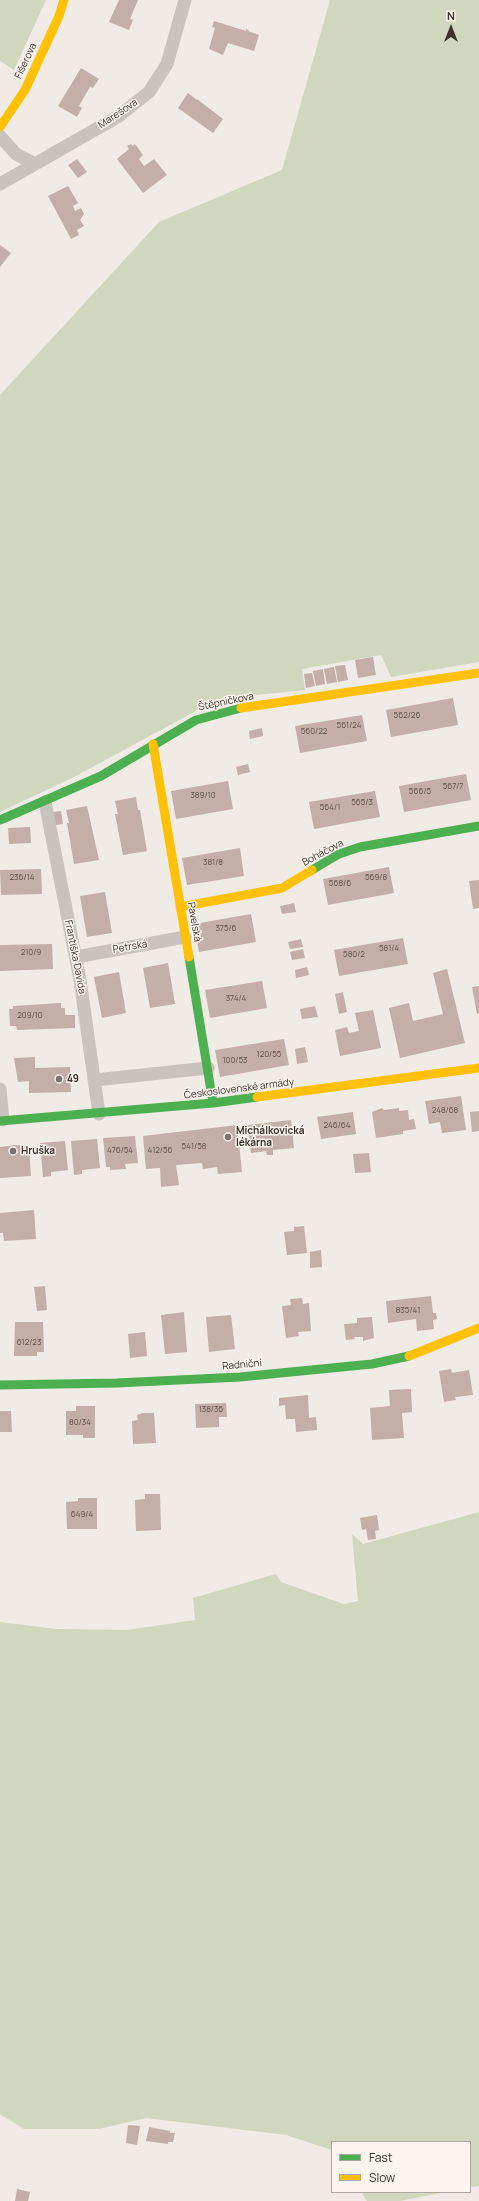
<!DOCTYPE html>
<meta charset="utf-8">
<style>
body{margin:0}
#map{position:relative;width:479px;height:2201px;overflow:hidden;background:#f0ebe5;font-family:Manrope,sans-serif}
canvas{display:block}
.legend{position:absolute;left:331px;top:2141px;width:140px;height:52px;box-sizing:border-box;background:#fbf5ee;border:1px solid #aea6a0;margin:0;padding:5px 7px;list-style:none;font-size:12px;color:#3b302b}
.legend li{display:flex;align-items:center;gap:8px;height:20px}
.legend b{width:20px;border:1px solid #aea6a0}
.north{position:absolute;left:431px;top:8px;width:40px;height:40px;-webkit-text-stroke:3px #fbf5ee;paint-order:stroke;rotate:0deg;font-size:11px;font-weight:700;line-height:16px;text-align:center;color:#3b302b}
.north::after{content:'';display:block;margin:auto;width:14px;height:18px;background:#3b302b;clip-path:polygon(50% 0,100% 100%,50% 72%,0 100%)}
</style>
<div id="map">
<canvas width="479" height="2201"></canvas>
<ul class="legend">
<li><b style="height:5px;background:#4caf50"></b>Fast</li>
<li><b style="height:5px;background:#ffc107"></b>Slow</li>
</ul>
<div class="north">N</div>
</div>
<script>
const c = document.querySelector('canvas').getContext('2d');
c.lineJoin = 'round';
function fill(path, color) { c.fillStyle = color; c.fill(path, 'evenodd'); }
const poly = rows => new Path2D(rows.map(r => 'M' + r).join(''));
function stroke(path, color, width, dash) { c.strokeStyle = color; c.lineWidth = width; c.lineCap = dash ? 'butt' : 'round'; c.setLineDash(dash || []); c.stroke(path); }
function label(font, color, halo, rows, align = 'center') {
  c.font = font + ' Manrope,sans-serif'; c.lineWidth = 3; c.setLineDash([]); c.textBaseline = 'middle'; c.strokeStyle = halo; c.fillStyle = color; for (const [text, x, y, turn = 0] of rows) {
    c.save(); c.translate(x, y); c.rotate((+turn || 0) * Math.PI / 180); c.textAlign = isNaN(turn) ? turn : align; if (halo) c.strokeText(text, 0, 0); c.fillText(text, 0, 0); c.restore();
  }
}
const green = poly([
 [0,0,46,0,14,70,0,61],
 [330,0,479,0,479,662,391,677,381,655,302,669,305,690,218,699,74,777,0,812,0,395,159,222,282,170],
 [479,1512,479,2186,470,2187,470,2142,332,2142,332,2150,286,2135,146,2118,99,2129,24,2129,0,2114,0,1622,56,1629,127,1630,195,1620,193,1598,276,1574,281,1582,344,1604,358,1601,352,1534,363,1544],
 [361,2192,446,2192,400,2201,367,2201]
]);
const building = poly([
 [119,0,138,0,130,19,133,20,129,30,109,22],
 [214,21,246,31,246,29,249,30,248,31,259,35,254,51,228,43,223,55,209,49,215,28,212,27],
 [81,68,99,79,93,88,90,87,79,106,82,108,77,117,58,106],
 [188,93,197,100,197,99,223,119,213,133,178,108],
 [131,144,133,146,135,144,143,155,139,159,144,166,154,159,167,175,143,193,117,159,129,149,127,146],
 [77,159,87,172,78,178,68,165],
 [68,186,78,203,73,206,75,211,81,208,84,214,80,220,84,226,77,230,79,235,71,239,48,196],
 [0,245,11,253,0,267],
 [373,657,376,675,358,678,355,660],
 [345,665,348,680,338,682,335,666],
 [334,667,337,682,327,684,324,669],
 [323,669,325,684,316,686,313,671],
 [312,673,315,686,306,688,304,674],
 [453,698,458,725,391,737,386,710],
 [362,715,367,741,300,753,295,726],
 [262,728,263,736,250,739,249,731],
 [248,764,250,772,238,775,236,767],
 [466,774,471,800,404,812,399,786],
 [228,781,233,809,176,819,171,791],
 [375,791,380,817,314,829,309,802],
 [136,797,138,810,140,810,147,851,123,855,115,814,118,814,115,801],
 [87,806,99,860,74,864,67,823,69,823,66,810],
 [61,811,63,824,56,825,53,812],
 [30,827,31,843,9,844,8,828],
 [240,848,244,876,187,885,182,858],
 [389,867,394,893,328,905,323,879],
 [41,869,42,894,1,895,0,870],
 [479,880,479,908,473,909,469,881],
 [105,892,112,933,87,937,80,896],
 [294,903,296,912,282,914,280,906],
 [251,914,256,942,199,952,194,924],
 [403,938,408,964,339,976,334,950],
 [301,939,303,947,290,949,288,942],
 [52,944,53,969,0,971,0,945],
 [303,949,305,958,292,960,290,952],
 [168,963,175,1004,150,1008,143,968],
 [307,967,309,975,296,978,295,970],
 [447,969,465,1043,400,1058,389,1008,409,1003,413,1021,443,1014,433,973],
 [119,972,126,1013,102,1018,94,977],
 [262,981,267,1008,210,1018,205,990],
 [479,986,479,1013,477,1014,472,987],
 [343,992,347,1012,339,1014,335,994],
 [61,1003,61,1008,65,1008,65,1015,75,1015,75,1028,17,1030,16,1026,10,1026,9,1009,13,1009,13,1006],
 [315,1006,318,1017,302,1019,300,1009],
 [373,1010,381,1048,340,1056,335,1030,347,1027,349,1033,359,1031,355,1013],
 [284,1039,289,1065,220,1077,215,1050],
 [305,1047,308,1062,297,1064,295,1049],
 [35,1057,35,1068,70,1067,71,1092,29,1093,29,1081,18,1082,14,1058],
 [461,1096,466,1130,442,1133,440,1122,429,1124,425,1101],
 [382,1108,384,1110,399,1108,399,1111,408,1110,409,1120,414,1119,416,1129,403,1131,403,1134,376,1138,372,1112],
 [479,1111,479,1131,472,1132,470,1112],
 [353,1112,356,1134,321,1139,317,1117],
 [291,1120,294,1148,273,1150,273,1155,267,1155,266,1151,251,1153,248,1125],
 [237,1125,242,1172,218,1174,217,1167,203,1169,202,1163,176,1165,179,1185,161,1187,160,1168,146,1169,143,1136],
 [135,1136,138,1163,125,1164,126,1169,110,1170,110,1167,106,1167,103,1138],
 [97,1139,100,1168,82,1170,82,1174,74,1175,71,1141],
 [65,1141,68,1170,51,1172,51,1176,43,1177,40,1143],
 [15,1145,29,1146,31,1176,0,1178,0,1147],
 [369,1153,371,1172,355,1173,353,1154],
 [34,1210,36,1239,4,1241,3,1233,0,1233,0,1213],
 [304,1226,307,1253,287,1255,284,1232,294,1231,294,1227],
 [321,1250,322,1267,310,1268,310,1252],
 [45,1286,47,1310,37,1311,34,1287],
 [431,1296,433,1313,436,1313,437,1319,433,1320,434,1329,417,1331,416,1319,388,1323,386,1301],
 [302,1298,303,1304,309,1303,311,1331,298,1332,299,1336,286,1338,282,1306,291,1305,290,1299],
 [184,1312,187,1352,165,1354,161,1315],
 [231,1315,235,1349,209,1352,206,1317],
 [372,1317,374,1338,363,1341,363,1337,354,1337,355,1339,346,1340,344,1324,357,1323,357,1318],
 [15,1322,43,1322,44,1352,37,1352,37,1356,14,1356],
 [145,1332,147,1356,130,1358,128,1334],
 [451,1369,452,1373,469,1370,473,1395,455,1397,456,1400,444,1402,439,1371],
 [411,1389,412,1412,402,1413,404,1438,372,1440,370,1408,390,1406,389,1390],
 [308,1395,309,1418,316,1417,317,1430,296,1432,295,1419,286,1419,285,1405,279,1406,279,1398],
 [226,1403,227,1417,219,1417,219,1427,196,1428,195,1404],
 [76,1406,95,1406,95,1438,83,1438,83,1435,66,1435,66,1411,76,1411],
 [0,1411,11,1411,12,1432,0,1432],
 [143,1413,154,1413,156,1443,133,1444,132,1421,138,1420,137,1415],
 [145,1494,160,1494,161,1530,136,1531,135,1500,145,1499],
 [78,1498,97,1498,97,1529,67,1529,66,1502,78,1501],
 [377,1515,379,1530,375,1531,376,1539,368,1540,366,1529,362,1530,360,1518],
 [128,2125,140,2126,137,2145,126,2143],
 [149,2127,170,2131,170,2133,175,2133,173,2142,168,2142,168,2144,146,2141],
 [17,2189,30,2192,28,2201,15,2201]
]);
const street = poly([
 [0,136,16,154,35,164],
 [0,184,119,116,149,92,167,64,185,0],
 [45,802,80,980,99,1114],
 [76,957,185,937],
 [95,1080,208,1068],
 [0,1089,3,1120]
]);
const fast = poly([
 [0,820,101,776,196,720,241,708],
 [312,870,339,854,360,847,479,826],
 [189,957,213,1103],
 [0,1121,213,1103,257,1097],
 [0,1385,117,1383,240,1377,372,1364,409,1356]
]);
const slow = poly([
 [0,127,25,90,59,16,64,0],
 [241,708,479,673],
 [153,744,189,957],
 [180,907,282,888,312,870],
 [257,1097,479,1068],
 [409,1356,479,1328]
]);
const markers = [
 [59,1079,4,"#7a716c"],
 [228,1137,4,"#7a716c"],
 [13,1151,4,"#7a716c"]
];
const numberNames = [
 ["562/26",407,716],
 ["561/24",349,726],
 ["560/22",314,732],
 ["567/7",453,787],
 ["566/5",420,792],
 ["389/10",203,796],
 ["565/3",362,803],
 ["564/1",330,808],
 ["381/8",213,863],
 ["236/14",22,878],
 ["569/8",376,878],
 ["568/6",340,884],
 ["375/6",226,929],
 ["581/4",389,949],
 ["210/9",31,953],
 ["580/2",354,955],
 ["374/4",236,999],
 ["209/10",30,1016],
 ["120/55",269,1055],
 ["100/53",235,1061],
 ["248/68",445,1111],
 ["246/64",337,1126],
 ["541/58",194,1147],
 ["476/54",120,1151],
 ["412/56",160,1151],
 ["835/41",408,1311],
 ["612/23",29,1343],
 ["138/36",211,1410],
 ["80/34",80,1423],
 ["649/4",82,1515]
];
const streetNames = [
 ["Fišerova",26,61,-65],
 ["Marešova",118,114,-34],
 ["Štěpničkova",226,702,-12],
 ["Boháčova",323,853,-28],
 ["Pavelská",194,922,80],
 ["Petrská",130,947,-10],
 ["Františka Davida",75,957,79],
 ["Československé armády",239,1089,-7],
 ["Radniční",242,1365,-5]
];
const poiNames = [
 ["49",67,1079],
 ["Michálkovická",236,1131],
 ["lékárna",236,1143],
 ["Hruška",21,1151]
];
fill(green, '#d1d6bf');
fill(building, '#c3afa7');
stroke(street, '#c9c3be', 13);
stroke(fast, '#4caf50', 9);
stroke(slow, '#ffc107', 9);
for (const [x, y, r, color] of markers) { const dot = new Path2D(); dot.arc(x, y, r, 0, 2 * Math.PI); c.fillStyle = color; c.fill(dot); stroke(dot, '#fbf5ee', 1.5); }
label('8px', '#5d504a', null, numberNames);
label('10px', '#3b302b', '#fbf5ee', streetNames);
label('bold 10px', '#3b302b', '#fbf5ee', poiNames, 'left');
</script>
